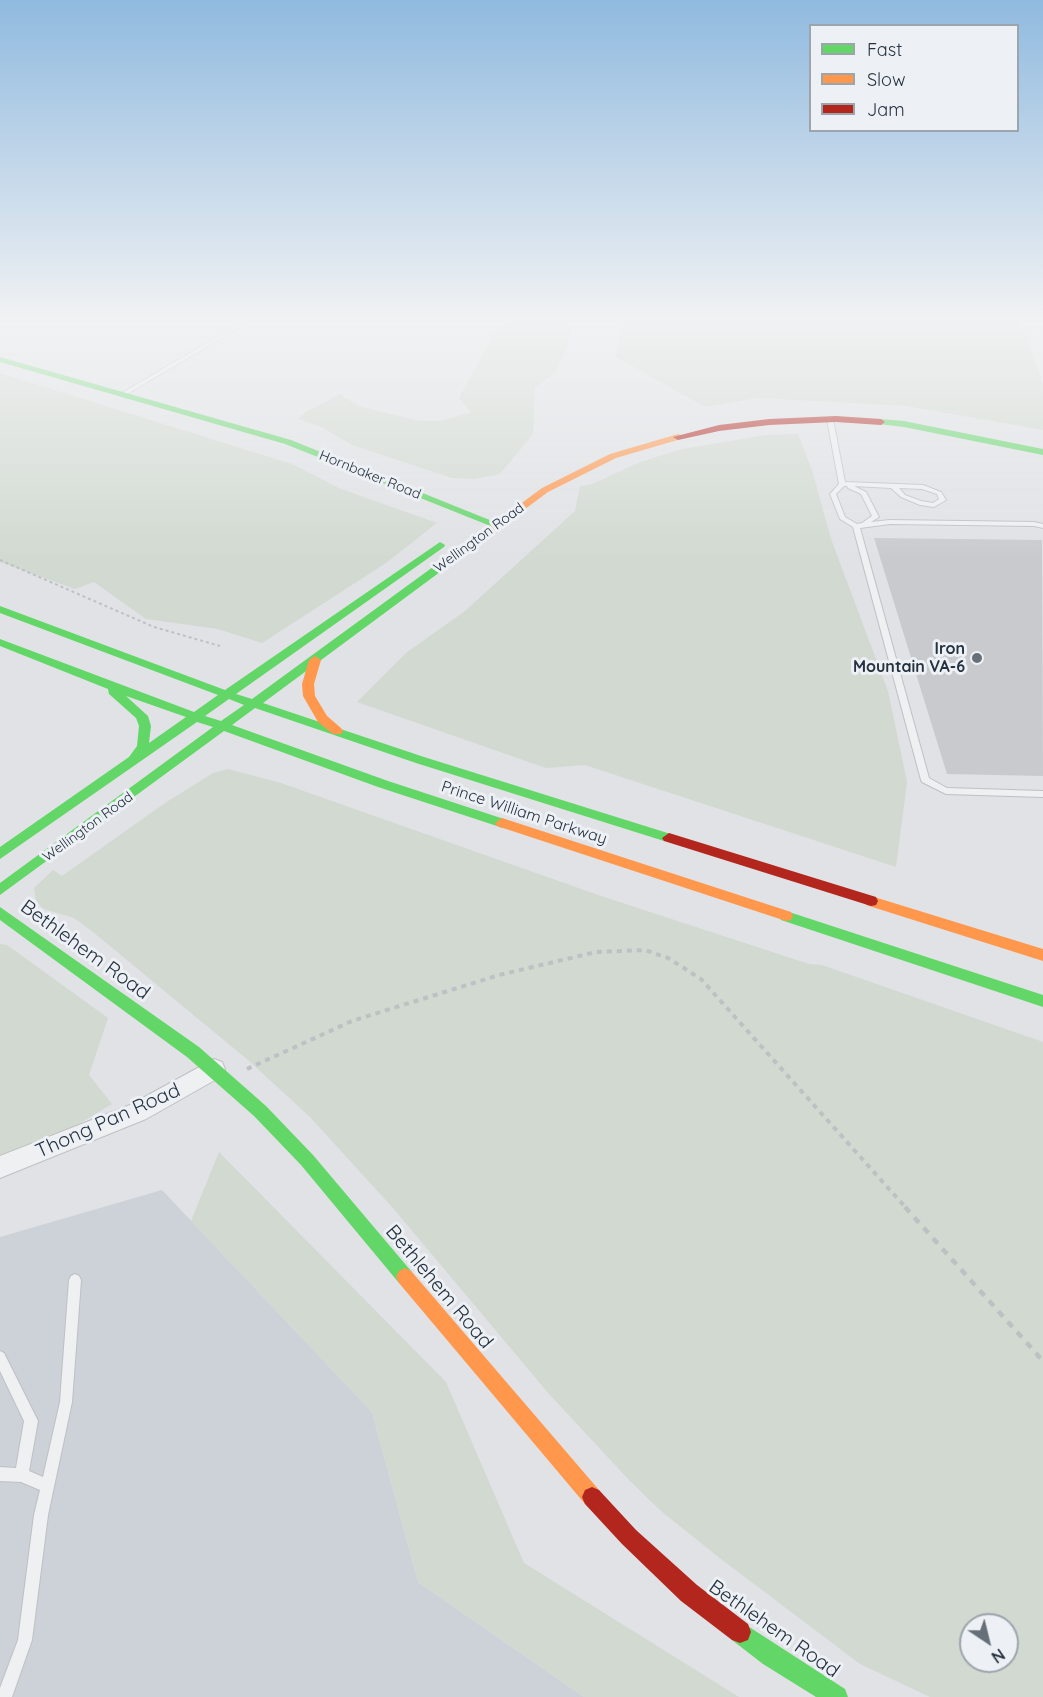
<!DOCTYPE html>
<style>
body{margin:0}
#map{position:relative;width:1043px;height:1697px;overflow:hidden;background:#e0e2e5;font-family:Quicksand,sans-serif}
canvas{display:block}
.legend{position:absolute;left:809px;top:24px;width:210px;height:108px;box-sizing:border-box;background:#edf1f5;border:2px solid #9da5ac;margin:0;padding:8px 10px;list-style:none;font-size:18px;color:#26323f}
.legend li{display:flex;align-items:center;gap:12px;height:30px}
.legend b{width:30px;border:2px solid #9da5ac}
.north{position:absolute;left:959px;top:1613px;width:60px;height:60px;box-sizing:border-box;background:#edf1f5;border:2px solid #9da5ac;border-radius:50%;rotate:145deg;font-size:16px;font-weight:700;line-height:24px;text-align:center;color:#26323f}
.north::after{content:'';display:block;margin:auto;width:21px;height:27px;background:#677079;clip-path:polygon(50% 0,100% 100%,50% 72%,0 100%)}
</style>
<div id="map">
<canvas width="1043" height="1697"></canvas>
<ul class="legend">
<li><b style="height:8px;background:#63d668"></b>Fast</li>
<li><b style="height:8px;background:#ff974d"></b>Slow</li>
<li><b style="height:8px;background:#b3261e"></b>Jam</li>
</ul>
<div class="north">N</div>
</div>
<script>
const c = document.querySelector('canvas').getContext('2d');
c.lineJoin = 'round';
function fill(path, color) { c.fillStyle = color; c.fill(path, 'evenodd'); }
const poly = rows => new Path2D(rows.map(r => 'M' + r).join(''));
function stroke(path, color, width, dash) { c.strokeStyle = color; c.lineWidth = width; c.lineCap = dash ? 'butt' : 'round'; c.setLineDash(dash || []); c.stroke(path); }
function label(font, color, halo, rows, align = 'center') {
  c.font = font + ' Quicksand,sans-serif'; c.lineWidth = 6; c.setLineDash([]); c.textBaseline = 'middle'; c.strokeStyle = halo; c.fillStyle = color; for (const [text, x, y, turn = 0] of rows) {
    c.save(); c.translate(x, y); c.rotate((+turn || 0) * Math.PI / 180); c.textAlign = isNaN(turn) ? turn : align; if (halo) c.strokeText(text, 0, 0); c.fillText(text, 0, 0); c.restore();
  }
}
const built = poly([
 [162,1190,372,1412,418,1582,584,1697,0,1697,0,1237]
]);
const green = poly([
 [508,322,570,322,568,346,555,372,535,388,533,434,500,474,474,479,452,478,352,445,321,427,298,419,306,412,340,394,359,406,419,421,441,421,471,412,459,398,494,333],
 [622,322,1021,322,1043,384,1043,430,906,406,757,398,705,407,616,357],
 [0,373,292,464,341,489,437,523,386,563,262,643,218,629,146,619,94,582,75,589,0,562],
 [798,434,812,470,831,539,888,691,907,782,896,867,585,765,546,768,357,702,406,653,465,611,575,511,580,486,590,485,640,462,682,449,765,435],
 [228,769,281,783,601,896,809,964,822,965,1043,1042,1043,1697,930,1697,860,1664,721,1559,661,1511,630,1481,549,1394,393,1208,310,1117,248,1060,93,932,74,918,44,909,36,902,34,888,53,870,62,876,165,803,213,773],
 [971,1625,1007,1625,1007,1661,971,1661],
 [0,944,7,945,108,1018,89,1075,112,1104,72,1128,0,1156],
 [219,1152,446,1382,524,1563,739,1697,584,1697,418,1582,372,1412,191,1221]
]);
const building = poly([
 [874,538,1042,540,1043,776,947,774]
]);
const pathFar2 = poly([
 [0,560,154,627,220,646]
]);
const pathFar1 = poly([
 [247,1069,352,1021,499,975,596,952,645,950,668,958,701,979,907,1209]
]);
const path = poly([
 [905,1207,1043,1361]
]);
const lane = poly([
 [242,322,249,322,127,394,122,393,242,322],
 [830,417,833,419,845,482,923,485,941,492,946,500,934,507,920,505,901,497,891,488,854,486,866,492,879,517,871,522,890,520,1034,522,1043,524,1043,528,1034,526,890,524,860,528,929,778,947,788,1043,791,1043,797,946,794,922,782,921,780,853,527,840,519,830,494,839,484,827,419,830,417],
 [844,486,847,486,848,488,861,494,872,516,862,523,857,524,845,517,836,494,844,486],
 [899,488,922,489,937,494,939,499,933,503,921,501,905,495,899,488],
 [75,1274,79,1276,81,1280,72,1402,48,1515,32,1640,12,1697,0,1697,0,1688,18,1640,34,1515,40,1490,21,1482,0,1481,0,1467,16,1468,24,1421,0,1371,0,1351,4,1353,38,1421,29,1471,43,1477,60,1402,69,1280,71,1276,75,1274]
]);
const street = poly([
 [214,1059,222,1062,225,1069,222,1076,146,1119,0,1178,0,1156,130,1105,214,1059]
]);
const fast = poly([
 [0,357,291,440,502,525,497,528,493,527,285,444,0,362,0,357],
 [881,419,904,421,1043,449,1043,455,904,427,878,424,877,422,881,419],
 [440,542,445,545,444,547,236,694,252,699,459,548,467,548,467,552,263,703,424,757,674,835,676,838,674,841,664,841,416,763,255,708,232,725,388,781,507,820,509,823,502,828,497,826,378,787,224,731,0,895,0,883,213,727,197,722,0,859,0,847,129,757,137,746,139,726,136,718,109,694,108,689,0,646,0,639,194,712,218,695,0,613,0,606,225,690,440,542],
 [126,696,186,717,149,743,151,726,148,716,126,696],
 [229,699,244,705,221,721,205,716,229,699],
 [0,907,199,1047,266,1106,313,1155,411,1271,414,1277,411,1283,405,1286,399,1283,301,1165,254,1116,187,1057,0,920,0,907],
 [786,911,1043,995,1043,1007,781,920,779,916,781,912,786,911],
 [740,1621,845,1689,848,1697,816,1697,763,1664,732,1640,729,1632,732,1624,740,1621]
]);
const slow = poly([
 [678,434,681,435,681,439,616,458,548,492,467,552,463,553,458,550,542,488,610,454,678,434],
 [315,656,321,660,314,684,315,696,327,716,341,728,343,731,341,734,333,734,318,722,303,696,302,684,309,660,315,656],
 [502,818,791,912,793,916,791,920,786,921,497,826,495,823,502,818],
 [871,896,1043,949,1043,961,866,905,864,901,866,897,871,896],
 [405,1268,411,1271,599,1490,602,1497,599,1504,592,1507,585,1504,399,1283,396,1277,399,1271,405,1268]
]);
const jam = poly([
 [836,416,881,419,885,422,881,425,836,422,769,425,719,431,678,440,673,437,719,425,769,419,836,416],
 [669,833,876,897,878,901,876,905,871,906,664,841,662,838,669,833],
 [592,1487,599,1490,636,1530,697,1585,748,1624,751,1632,748,1640,740,1643,732,1640,681,1601,622,1544,585,1504,582,1497,585,1490,592,1487]
]);
const markers = [
 [977,658,6,"#677079"]
];
const farStreetnames = [
 ["Hornbaker Road",370,475,22],
 ["Wellington Road",479,538,-36],
 ["Wellington Road",88,827,-36]
];
const poiNames = [
 ["Iron",965,649],
 ["Mountain VA-6",965,667]
];
const streetNames = [
 ["Prince William Parkway",524,813,18]
];
const nearStreetnames = [
 ["Bethlehem Road",85,950,36],
 ["Thong Pan Road",108,1121,-24],
 ["Bethlehem Road",439,1287,50],
 ["Bethlehem Road",774,1629,35]
];
fill(built, '#cdd2d9');
fill(green, '#d1d9d0');
fill(building, '#c8cacd');
stroke(lane, '#bec0c3', 2);
stroke(street, '#bec0c3', 2);
stroke(pathFar2, '#bec1c4', 2, [3, 3]);
stroke(pathFar1, '#bec1c4', 4, [5, 5]);
stroke(path, '#bec1c4', 4.5, [7, 7]);
fill(lane, '#eff0f2');
fill(street, '#eff0f2');
fill(fast, '#63d668');
fill(slow, '#ff974d');
fill(jam, '#b3261e');
const sky = c.createLinearGradient(0, 0, 0, 560);
sky.addColorStop(0, '#90badf');
sky.addColorStop(0.57, '#f1f2f3');
sky.addColorStop(1, '#f1f2f300');
c.fillStyle = sky;
c.fillRect(0, 0, 1043, 560);
for (const [x, y, r, color] of markers) { const dot = new Path2D(); dot.arc(x, y, r, 0, 2 * Math.PI); c.fillStyle = color; c.fill(dot); stroke(dot, '#edf1f5', 2); }
label('14px', '#26323f', '#edf1f5', farStreetnames);
label('bold 16px', '#26323f', '#edf1f5', poiNames, 'right');
label('16px', '#26323f', '#edf1f5', streetNames);
label('20px', '#26323f', '#edf1f5', nearStreetnames);
</script>
